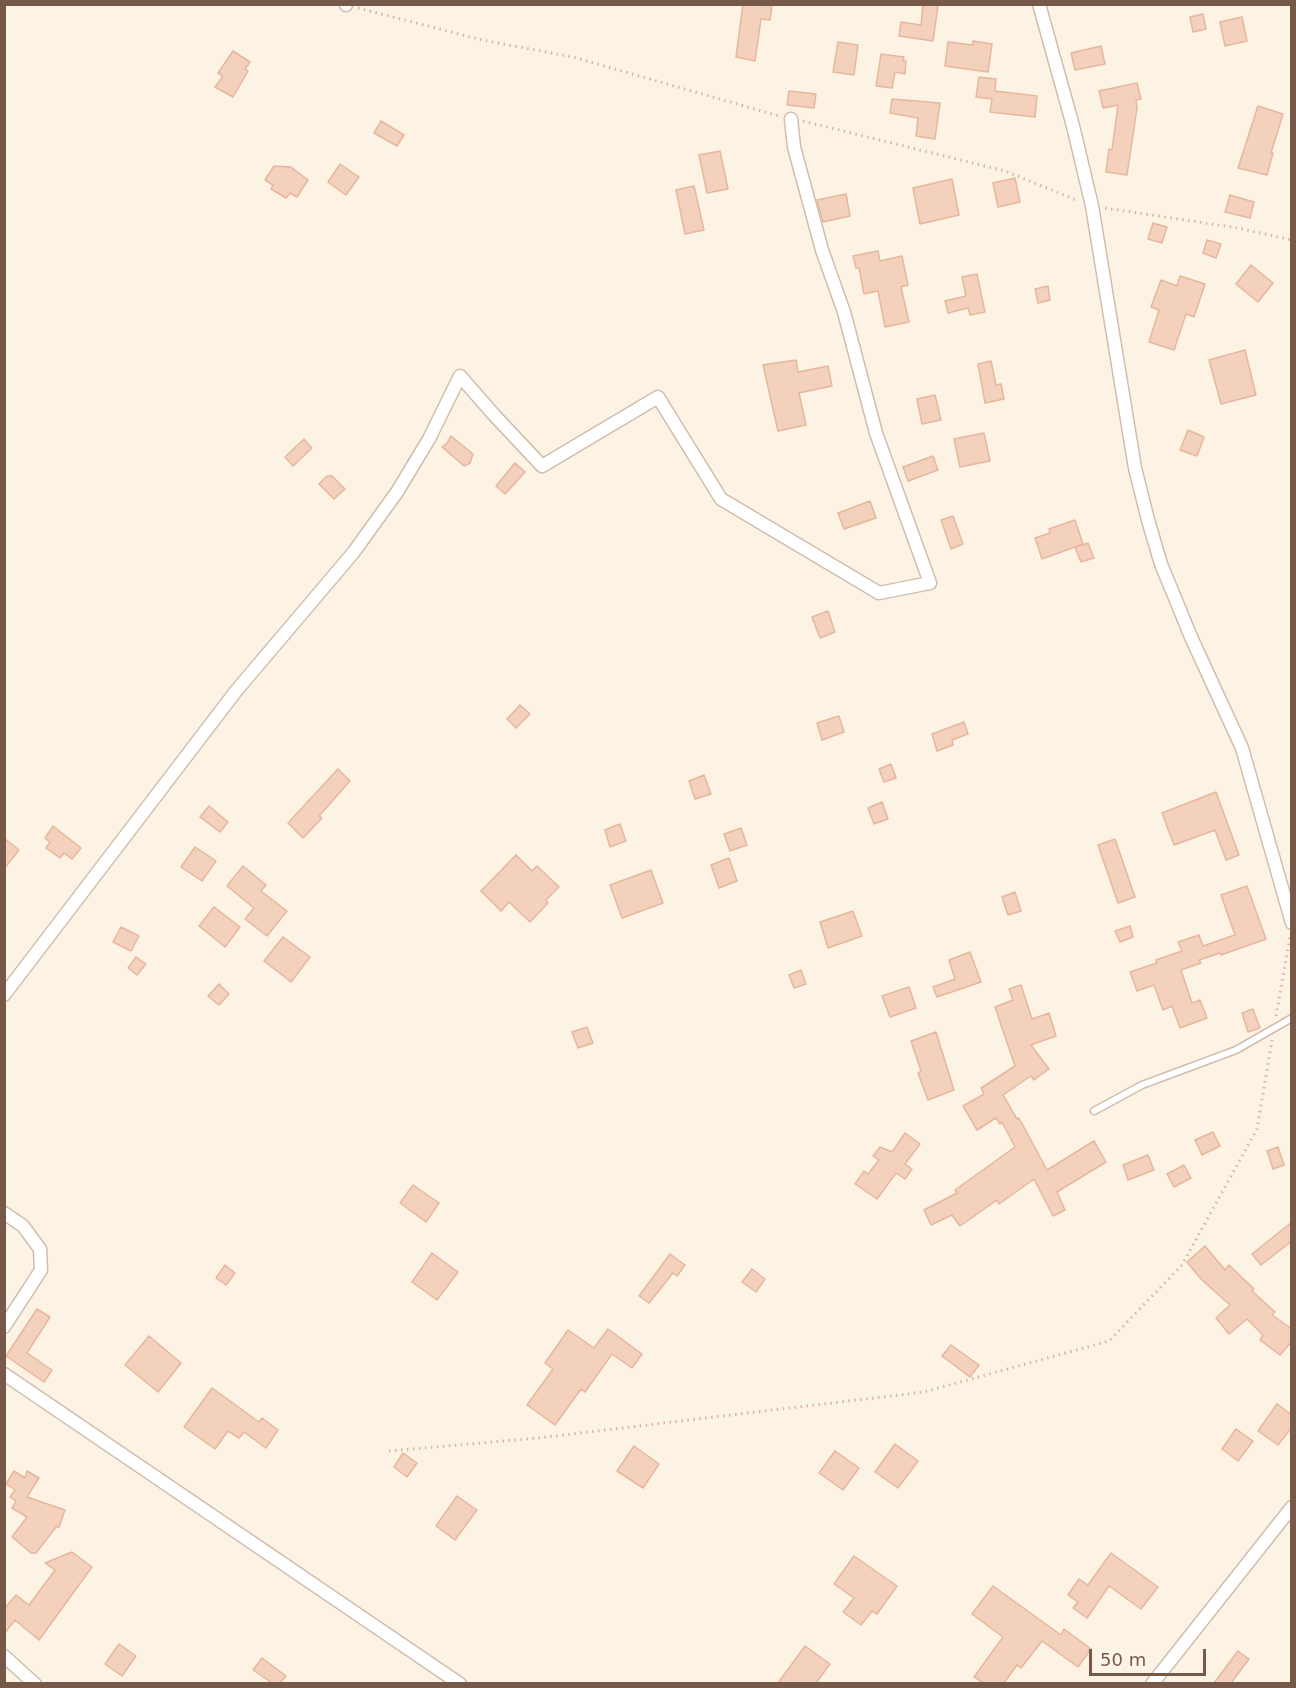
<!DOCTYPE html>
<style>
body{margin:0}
#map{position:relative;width:1296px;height:1688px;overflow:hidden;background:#fdf3e5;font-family:"DejaVu Sans",sans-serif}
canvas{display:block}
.frame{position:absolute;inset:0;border:6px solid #77594a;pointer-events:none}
.scale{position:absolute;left:1089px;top:1649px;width:117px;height:27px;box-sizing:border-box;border:3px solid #77594a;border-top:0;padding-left:8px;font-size:18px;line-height:21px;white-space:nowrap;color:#77594a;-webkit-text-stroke:4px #fff7ec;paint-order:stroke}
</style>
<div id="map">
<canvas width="1296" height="1688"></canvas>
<div class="frame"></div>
<div class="scale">50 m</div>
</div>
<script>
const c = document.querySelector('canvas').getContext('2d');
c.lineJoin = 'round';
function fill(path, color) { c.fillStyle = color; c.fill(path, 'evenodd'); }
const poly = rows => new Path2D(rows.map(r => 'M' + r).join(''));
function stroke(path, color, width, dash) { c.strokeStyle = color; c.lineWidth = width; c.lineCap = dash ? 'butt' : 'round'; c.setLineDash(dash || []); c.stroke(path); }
const building = poly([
 [743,4,772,6,770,20,761,19,755,61,736,57,743,4],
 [923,4,938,6,933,41,899,36,901,22,921,25,923,4],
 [1203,14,1206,29,1193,32,1190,17,1203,14],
 [1242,17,1247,41,1225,46,1220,22,1242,17],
 [973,41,992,44,988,72,945,66,948,42,973,45,973,41],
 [838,42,858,45,854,75,833,72,838,42],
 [1101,46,1105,64,1075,70,1071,53,1101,46],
 [233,51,250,62,245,69,248,71,233,97,215,87,223,76,218,73,233,51],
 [881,54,904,57,903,61,906,61,905,74,895,72,892,88,876,86,881,54],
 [979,77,996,79,995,91,1037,96,1035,117,990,112,992,99,976,97,979,77],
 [1137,83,1141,99,1136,100,1137,108,1127,175,1106,172,1109,149,1112,150,1118,105,1103,108,1099,91,1137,83],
 [789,91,816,94,814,108,787,105,789,91],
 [892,99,940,103,935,139,916,136,918,118,890,113,892,99],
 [1258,106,1283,114,1271,153,1273,153,1267,175,1238,168,1258,106],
 [381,121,404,135,397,146,374,133,381,121],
 [720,151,728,189,707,193,699,155,720,151],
 [340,164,359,177,346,195,328,182,340,164],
 [274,166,291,167,308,180,297,197,290,193,286,198,271,189,273,185,265,180,274,166],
 [1015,178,1020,202,998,207,993,183,1015,178],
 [952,179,959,215,920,224,913,188,952,179],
 [694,186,704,230,685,234,676,190,694,186],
 [846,194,850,216,823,222,817,200,846,194],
 [1230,195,1254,202,1250,218,1225,212,1230,195],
 [1153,223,1167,227,1162,243,1148,239,1153,223],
 [1207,240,1221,244,1216,258,1203,253,1207,240],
 [878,251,880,261,902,256,908,285,901,287,909,322,885,327,878,291,864,294,859,268,856,268,853,256,878,251],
 [1251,265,1273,283,1258,302,1236,284,1251,265],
 [977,274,985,312,970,315,968,308,948,313,945,301,966,296,962,277,977,274],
 [1180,276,1205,284,1194,317,1186,314,1174,350,1149,342,1159,310,1151,307,1161,280,1177,286,1180,276],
 [1048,286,1050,300,1038,303,1035,289,1048,286],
 [1245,350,1256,395,1221,404,1209,360,1245,350],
 [796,360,798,372,828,366,832,386,799,393,806,425,778,431,763,365,796,360],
 [991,361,996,385,1001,384,1004,399,985,403,978,364,991,361],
 [935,395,941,420,922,424,917,399,935,395],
 [1188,430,1204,437,1197,456,1180,450,1188,430],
 [984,433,990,461,960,467,954,439,984,433],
 [451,436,473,454,470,463,464,466,442,447,447,443,451,436],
 [304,439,312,448,293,466,285,457,304,439],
 [933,456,938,470,908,481,903,467,933,456],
 [515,463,525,472,505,494,496,486,515,463],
 [327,476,332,476,345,489,334,499,319,484,327,476],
 [870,501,876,518,844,529,838,513,870,501],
 [953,516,963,544,951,549,941,520,953,516],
 [1075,520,1083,544,1042,559,1035,538,1050,533,1049,529,1075,520],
 [1088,543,1094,558,1081,562,1075,547,1088,543],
 [828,611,835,632,820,638,812,617,828,611],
 [520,705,530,714,516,728,507,719,520,705],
 [839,716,844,732,822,740,817,723,839,716],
 [964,722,968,734,952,740,953,745,937,751,932,734,964,722],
 [891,764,896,778,884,782,879,769,891,764],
 [338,769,350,781,319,816,322,818,303,838,288,823,338,769],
 [704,775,711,794,695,799,689,781,704,775],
 [1216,792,1239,855,1226,860,1215,830,1174,845,1162,813,1216,792],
 [882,802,888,819,874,824,868,808,882,802],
 [209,806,228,822,220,832,200,817,209,806],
 [620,824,626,841,610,847,605,830,620,824],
 [53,826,81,848,72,859,64,853,60,858,46,848,50,842,45,838,53,826],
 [741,828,747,845,730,851,724,834,741,828],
 [4,838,19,850,4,869,4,838],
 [1115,839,1135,897,1118,903,1098,845,1115,839],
 [195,847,216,861,202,881,181,867,195,847],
 [516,855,532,871,537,866,559,887,546,900,548,903,530,922,509,902,501,911,481,891,516,855],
 [729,858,737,881,719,888,711,865,729,858],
 [243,866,266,885,261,891,287,911,267,936,245,919,254,908,227,886,243,866],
 [651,870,663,903,622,918,610,885,651,870],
 [1247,886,1266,939,1221,955,1220,953,1199,960,1201,963,1181,970,1192,1003,1200,1000,1207,1018,1180,1028,1172,1006,1163,1010,1154,985,1137,991,1130,972,1157,963,1156,960,1182,951,1178,942,1199,935,1203,946,1235,935,1221,895,1247,886],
 [1015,892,1021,911,1008,915,1002,897,1015,892],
 [214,907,240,927,225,947,199,926,214,907],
 [853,911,862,936,828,948,820,922,853,911],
 [1130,926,1133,937,1120,942,1115,931,1130,926],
 [121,927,139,936,131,951,113,942,121,927],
 [283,937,310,957,291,982,264,961,283,937],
 [970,952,981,982,937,997,933,987,955,979,949,960,970,952],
 [136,957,146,964,137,975,128,968,136,957],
 [801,970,806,984,794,988,789,975,801,970],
 [219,984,229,994,219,1005,208,996,219,984],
 [1021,985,1032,1019,1049,1013,1056,1036,1031,1045,1049,1069,1034,1080,1031,1076,1003,1095,1017,1119,1019,1118,1047,1170,1094,1141,1106,1162,1057,1192,1065,1210,1053,1216,1034,1179,999,1204,997,1200,960,1226,952,1215,931,1225,924,1210,957,1193,955,1190,1015,1147,1002,1122,1000,1124,996,1118,977,1130,963,1106,984,1094,981,1088,1015,1066,995,1007,1013,1000,1009,989,1021,985],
 [909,987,916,1008,890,1017,882,996,909,987],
 [1253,1009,1260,1028,1248,1032,1242,1013,1253,1009],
 [587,1027,593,1043,578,1048,572,1032,587,1027],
 [936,1032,954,1090,928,1100,918,1073,921,1071,911,1041,936,1032],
 [1213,1132,1220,1146,1202,1155,1195,1140,1213,1132],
 [905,1133,920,1144,905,1164,912,1169,905,1179,896,1173,877,1199,855,1184,864,1171,868,1174,879,1160,873,1156,880,1147,892,1152,905,1133],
 [1278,1147,1284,1165,1273,1169,1267,1151,1278,1147],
 [1148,1155,1154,1170,1128,1180,1123,1165,1148,1155],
 [1184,1165,1191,1178,1174,1187,1167,1174,1184,1165],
 [413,1185,439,1203,426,1222,400,1203,413,1185],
 [1292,1222,1292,1241,1261,1265,1252,1254,1292,1222],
 [1205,1246,1225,1270,1229,1265,1254,1289,1252,1291,1275,1312,1272,1315,1292,1329,1292,1341,1280,1355,1260,1340,1263,1335,1247,1319,1229,1334,1216,1318,1230,1305,1201,1279,1187,1262,1205,1246],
 [432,1253,458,1272,437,1300,412,1282,432,1253],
 [670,1254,685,1265,677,1276,673,1273,649,1303,639,1296,670,1254],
 [225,1265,235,1273,226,1285,216,1278,225,1265],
 [752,1269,765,1279,756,1292,742,1282,752,1269],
 [37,1309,50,1317,27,1353,52,1370,44,1382,6,1356,37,1309],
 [608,1329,642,1354,632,1368,612,1354,585,1392,581,1389,555,1425,527,1405,553,1369,545,1363,568,1330,594,1348,608,1329],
 [149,1336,181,1363,158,1392,125,1365,149,1336],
 [951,1345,979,1365,970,1377,942,1356,951,1345],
 [212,1388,259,1422,262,1418,278,1430,266,1448,244,1432,239,1438,228,1431,215,1449,184,1427,212,1388],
 [1277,1404,1292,1415,1292,1427,1278,1445,1258,1431,1277,1404],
 [1236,1429,1253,1441,1238,1461,1222,1449,1236,1429],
 [895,1444,918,1461,898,1488,875,1472,895,1444],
 [634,1446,659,1464,643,1488,617,1471,634,1446],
 [835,1451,859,1468,843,1490,819,1473,835,1451],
 [403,1453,417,1463,407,1477,394,1467,403,1453],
 [14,1471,25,1478,27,1471,39,1478,27,1497,65,1510,59,1527,56,1527,36,1553,31,1553,12,1537,27,1517,12,1508,16,1501,10,1497,15,1490,6,1484,14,1471],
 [457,1496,477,1510,455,1540,436,1526,457,1496],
 [72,1552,92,1567,39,1640,15,1620,4,1634,4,1609,16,1595,29,1605,55,1570,45,1563,72,1552],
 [1111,1553,1158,1587,1141,1609,1109,1586,1087,1618,1073,1608,1078,1602,1068,1595,1079,1579,1088,1585,1111,1553],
 [854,1556,897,1586,877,1614,872,1611,861,1625,843,1612,854,1598,834,1584,854,1556],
 [993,1586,1061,1635,1064,1629,1091,1649,1078,1667,1042,1641,1021,1668,1017,1665,1004,1683,984,1683,974,1677,1003,1637,972,1614,993,1586],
 [119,1644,136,1656,122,1676,105,1664,119,1644],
 [805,1646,830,1664,816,1683,778,1683,805,1646],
 [1238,1651,1249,1659,1231,1683,1214,1683,1238,1651],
 [262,1658,286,1676,280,1683,272,1683,253,1670,262,1658]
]);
const path = poly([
 [358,8,482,40,573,57,779,116],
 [803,121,1005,171,1076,200],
 [1105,208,1238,228,1292,240],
 [1276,1016,1290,937],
 [389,1451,538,1438,924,1392,1109,1341,1182,1265,1257,1129,1272,1040]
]);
const service = poly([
 [1094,1111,1142,1085,1236,1050,1292,1018]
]);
const minor = poly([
 [1039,4,1073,126,1092,206,1135,468,1148,520,1161,564,1191,637,1242,748,1292,923],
 [346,5,346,4],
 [4,995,236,691,353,553,397,492,429,439,460,376,495,416,542,466,658,397,721,499,879,593,930,583,876,433,844,312,822,250,794,147,791,119],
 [4,1213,23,1226,40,1249,41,1270,4,1327],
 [4,1374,460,1684],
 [4,1656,35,1684],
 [1152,1684,1292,1507]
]);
fill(building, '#f3d1bc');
stroke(building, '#e6b79c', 1.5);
stroke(service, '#d1bdae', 9);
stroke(minor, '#d1bdae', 15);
stroke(path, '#d8b59f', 3, [1.5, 4.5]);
stroke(service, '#fff', 6);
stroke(minor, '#fff', 12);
</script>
